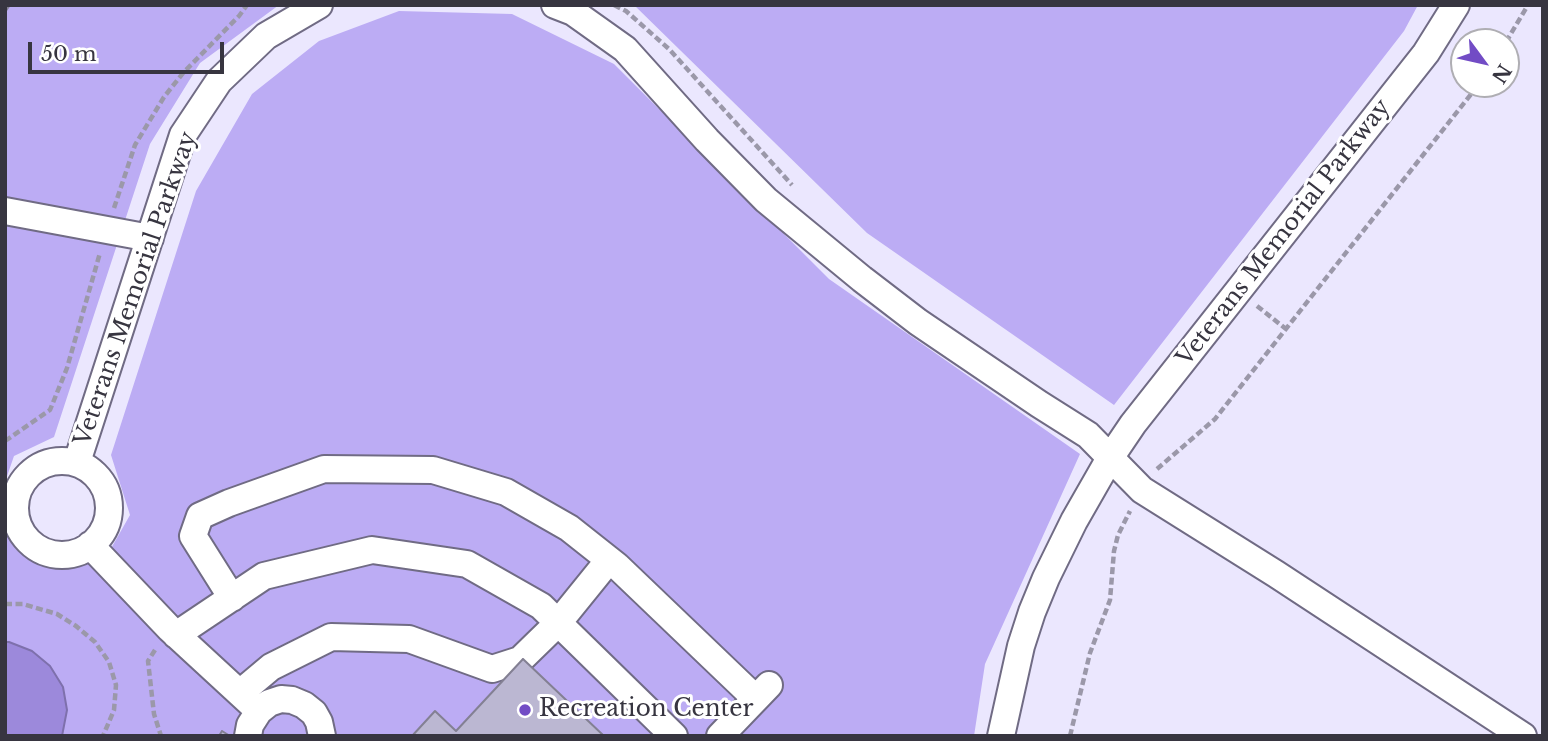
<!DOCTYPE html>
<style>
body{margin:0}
#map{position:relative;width:1548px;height:741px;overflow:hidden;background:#ebe7fe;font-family:"Libre Baskerville",serif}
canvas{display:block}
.frame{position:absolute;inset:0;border:7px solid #373540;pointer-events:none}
.north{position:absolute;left:1450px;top:28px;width:70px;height:70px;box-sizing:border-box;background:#fff;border:2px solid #afaeb3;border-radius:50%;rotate:123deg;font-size:19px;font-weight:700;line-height:28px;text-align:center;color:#373540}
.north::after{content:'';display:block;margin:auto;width:24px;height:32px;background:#724cc5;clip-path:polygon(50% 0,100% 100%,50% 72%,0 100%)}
.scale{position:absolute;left:28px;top:42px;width:196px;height:32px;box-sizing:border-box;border:4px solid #373540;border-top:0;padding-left:9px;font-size:21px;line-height:24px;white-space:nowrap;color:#373540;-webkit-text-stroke:5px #fff;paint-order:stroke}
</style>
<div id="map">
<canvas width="1548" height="741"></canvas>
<div class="frame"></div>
<div class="north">N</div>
<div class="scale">50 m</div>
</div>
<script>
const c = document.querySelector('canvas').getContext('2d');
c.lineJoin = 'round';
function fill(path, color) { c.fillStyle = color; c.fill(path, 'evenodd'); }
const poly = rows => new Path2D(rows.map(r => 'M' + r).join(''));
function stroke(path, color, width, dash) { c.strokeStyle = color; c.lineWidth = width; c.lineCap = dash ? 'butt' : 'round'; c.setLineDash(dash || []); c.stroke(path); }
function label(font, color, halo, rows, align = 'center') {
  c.font = font + ' "Libre Baskerville",serif'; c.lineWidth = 6; c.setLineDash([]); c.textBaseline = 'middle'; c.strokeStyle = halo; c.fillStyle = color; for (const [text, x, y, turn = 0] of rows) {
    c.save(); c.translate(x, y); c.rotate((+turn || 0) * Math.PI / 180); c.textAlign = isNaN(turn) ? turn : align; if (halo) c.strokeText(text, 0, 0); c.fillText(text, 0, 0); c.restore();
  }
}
const green = poly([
 [5,5,279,5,200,63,150,144,54,437,14,456,5,482],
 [634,5,1418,5,1404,31,1114,405,867,233],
 [399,11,512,14,614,64,829,279,1080,454,985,664,974,736,5,736,5,526,16,549,57,567,68,568,109,552,130,515,111,455,196,191,252,94,319,41]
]);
const water = poly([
 [5,642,9,642,32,651,50,666,63,687,67,710,62,736,5,736,5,642]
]);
const path = poly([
 [614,5,626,11,669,49,792,185],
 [1506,42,1528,5],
 [114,208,135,145,164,97,183,73,239,16,247,5],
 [1257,306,1286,329],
 [5,441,50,410,67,368,100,253],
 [1157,469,1215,419,1479,84],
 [5,604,23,604,57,614,76,626,95,642,109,662,116,685,114,710,103,736],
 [155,650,148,661,154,714,161,736],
 [1070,736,1090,653,1110,600,1114,551,1118,535,1130,511]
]);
const minor = poly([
 [555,5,573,12,625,49,707,140,766,200,862,279,918,322,1039,404,1088,435,1142,490,1276,574,1523,736],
 [5,211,150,238],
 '15 508a47 47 0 1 1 94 0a47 47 0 1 1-94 0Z',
 [77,462,183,135,219,81,266,36,319,5],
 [90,545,170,629,259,711],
 [232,598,193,536,200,516,229,503,324,469,433,470,506,492,569,528,617,566,755,698],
 [176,635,264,576,372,550,467,564,541,606,674,736],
 [240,693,271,667,331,637,409,639,492,669,520,660,558,623,609,560],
 [248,736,250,725,259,711,269,703,281,699,292,700,304,705,314,713,319,722,322,736],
 [720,736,769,685],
 [1001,736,1021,646,1032,612,1046,578,1074,521,1110,458,1133,424,1426,53,1456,5]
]);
const shadedWall = poly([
 [5,5,11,5,5,14]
]);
const building = poly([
 [523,659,604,736,412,736,435,711,456,731,523,659],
 [222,731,230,736,219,736,222,731]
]);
const markers = [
 [525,710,7,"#724cc5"]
];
const streetNames = [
 ["Veterans Memorial Parkway",1284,233,-52],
 ["Veterans Memorial Parkway",136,289,-71]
];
const poiNames = [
 ["Recreation Center",539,710]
];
fill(green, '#bcacf4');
fill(water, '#9c89db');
stroke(water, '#7e70ac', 2);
stroke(minor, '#706b84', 30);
stroke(path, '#9b98a9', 4.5, [7, 3.5]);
stroke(minor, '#fff', 26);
fill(shadedWall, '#838093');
fill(building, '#bbb7d2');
stroke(building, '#838093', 2);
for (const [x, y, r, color] of markers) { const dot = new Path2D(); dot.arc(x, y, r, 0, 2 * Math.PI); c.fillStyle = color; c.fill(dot); stroke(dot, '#fff', 2.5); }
label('23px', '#373540', '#fff', streetNames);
label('23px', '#373540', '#fff', poiNames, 'left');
</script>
